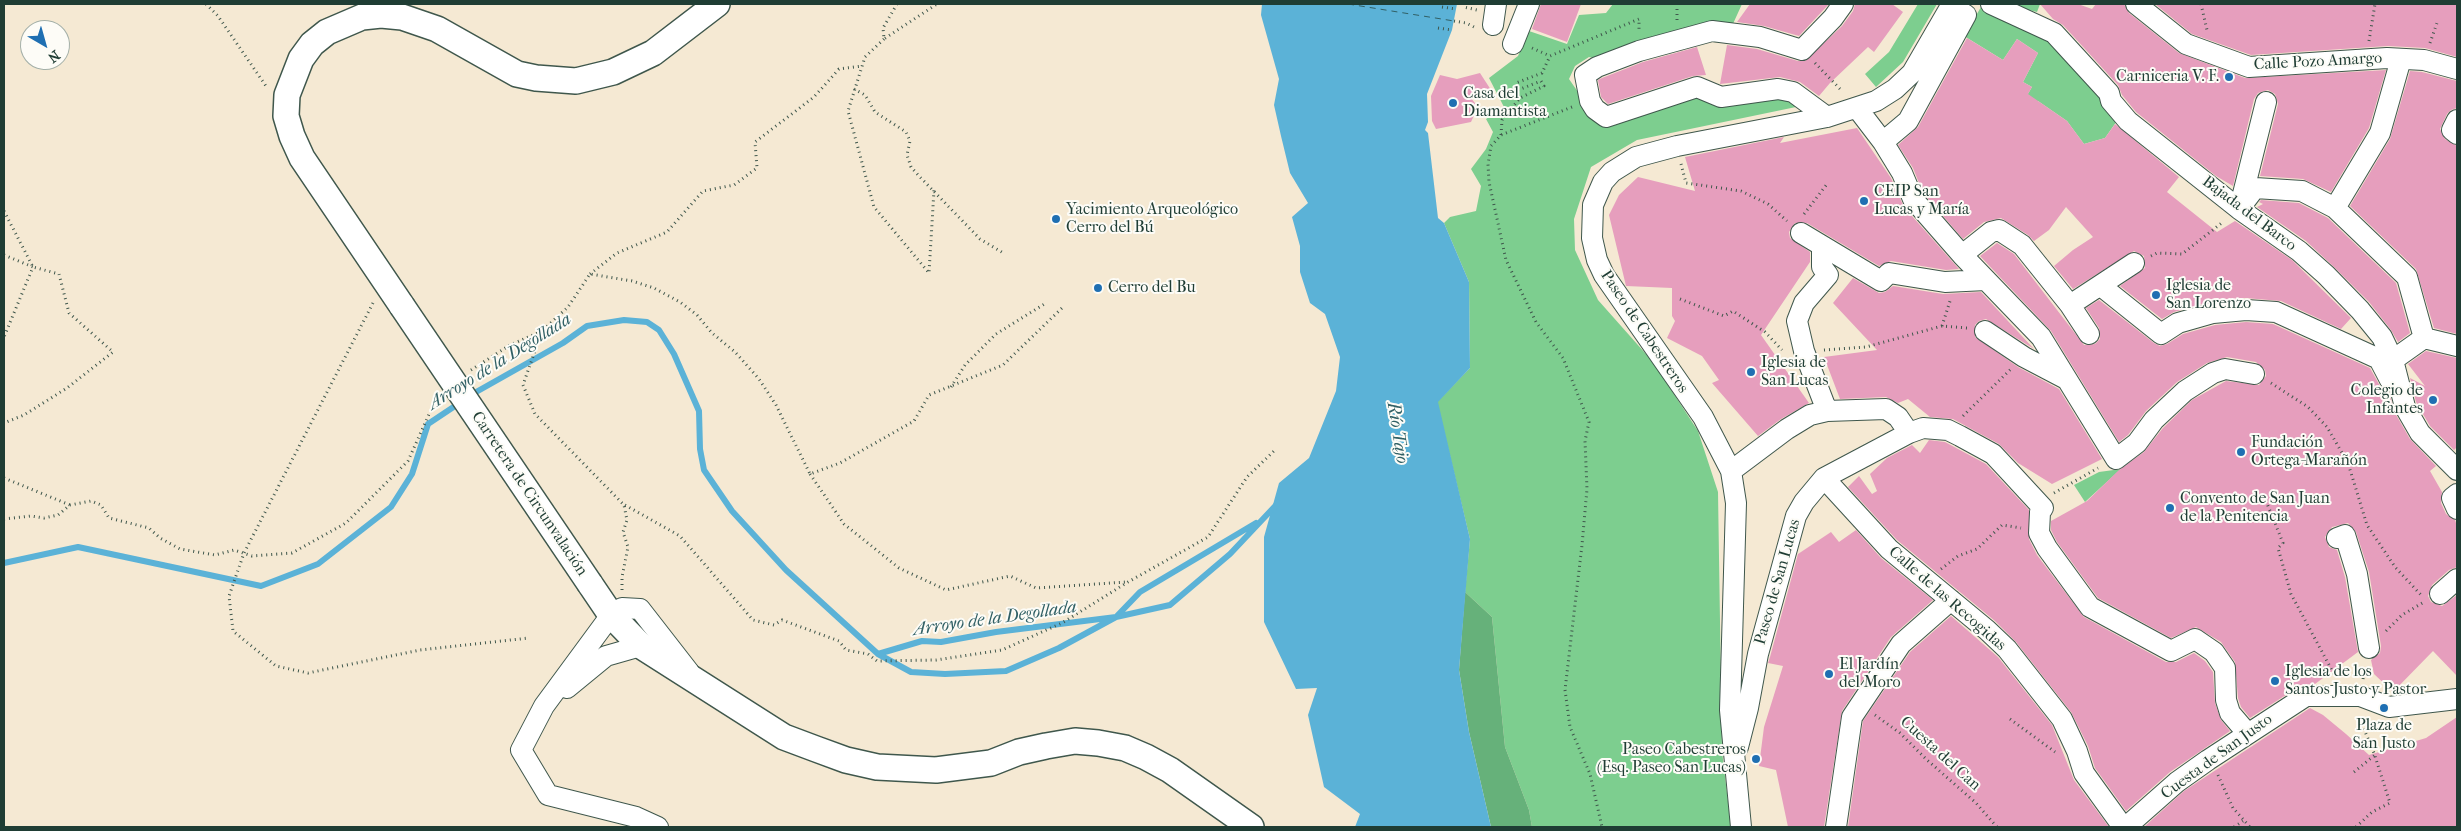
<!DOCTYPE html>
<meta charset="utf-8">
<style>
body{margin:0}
#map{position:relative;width:2461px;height:831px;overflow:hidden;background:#f5e9d3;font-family:"IM FELL French Canon",serif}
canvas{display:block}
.frame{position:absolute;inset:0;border:5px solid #1f3d34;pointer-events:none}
.north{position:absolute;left:20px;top:20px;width:50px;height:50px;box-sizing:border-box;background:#fdfcf7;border:1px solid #a4b0a9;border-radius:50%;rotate:142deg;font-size:14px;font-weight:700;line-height:20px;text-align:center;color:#1f3d34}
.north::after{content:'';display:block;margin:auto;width:18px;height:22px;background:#1f6fb2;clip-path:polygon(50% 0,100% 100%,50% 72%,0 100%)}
</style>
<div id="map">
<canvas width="2461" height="831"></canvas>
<div class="frame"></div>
<div class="north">N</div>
</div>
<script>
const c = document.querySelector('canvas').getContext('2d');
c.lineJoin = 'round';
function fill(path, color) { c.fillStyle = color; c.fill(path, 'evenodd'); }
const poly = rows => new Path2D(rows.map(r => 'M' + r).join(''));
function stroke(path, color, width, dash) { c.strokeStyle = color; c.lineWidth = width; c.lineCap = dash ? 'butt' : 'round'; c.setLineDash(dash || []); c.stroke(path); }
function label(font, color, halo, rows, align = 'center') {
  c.font = font + ' "IM FELL French Canon",serif'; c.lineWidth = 4; c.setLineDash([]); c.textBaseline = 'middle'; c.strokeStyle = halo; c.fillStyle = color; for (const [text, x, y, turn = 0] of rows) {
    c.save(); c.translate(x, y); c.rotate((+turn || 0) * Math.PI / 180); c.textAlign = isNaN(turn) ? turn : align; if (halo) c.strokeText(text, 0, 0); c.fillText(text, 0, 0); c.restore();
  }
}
const green = poly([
 [1613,4,1742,4,1732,26,1599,59,1589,57,1575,66,1569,79,1578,92,1586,112,1685,93,1789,99,1796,107,1637,140,1591,167,1574,219,1575,250,1598,300,1653,362,1698,431,1718,492,1722,751,1731,827,1532,827,1529,810,1505,747,1492,617,1465,592,1470,539,1437,402,1470,368,1469,282,1444,223,1450,217,1476,211,1481,186,1471,169,1486,149,1493,132,1486,119,1504,107,1489,78,1518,56,1529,31,1567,44,1579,15,1606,13],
 [1918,4,1937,4,1903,62,1876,87,1865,74,1889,52],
 [2005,4,2040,4,2037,12],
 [1981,7,2051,41,2119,118,2105,138,2084,144,2067,121,2038,101,2023,102,2032,87,2023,82,2038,53,2017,39,2003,60,1964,36],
 [2121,469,2085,502,2074,485,2099,472]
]);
const forest = poly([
 [1465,592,1492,617,1505,747,1529,810,1532,827,1491,827,1469,732,1459,670]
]);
const water = poly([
 [1262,4,1457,4,1452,30,1427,94,1428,122,1425,130,1428,133,1438,218,1444,223,1469,282,1470,368,1438,402,1470,539,1459,670,1469,732,1491,827,1355,827,1360,814,1324,787,1308,715,1317,688,1296,689,1264,622,1264,537,1279,483,1309,458,1336,391,1340,357,1325,314,1310,303,1300,272,1300,246,1292,217,1308,203,1290,173,1281,136,1274,105,1279,79,1261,15]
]);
const stream = poly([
 [469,396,563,343,587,326,624,320,647,322,659,330,674,354,699,411,700,449,704,470,732,511,786,570,878,654,911,672,945,674,1006,671,1059,648,1116,617,1170,605,1230,554,1278,503],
 [4,563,78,547,261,586,318,564,391,507,412,474,428,424,461,402],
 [878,654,922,641,941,642,996,632,1116,617,1140,592,1256,523]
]);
const ferry = poly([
 [1348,4,1454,21]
]);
const building = poly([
 [1541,4,1581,4,1567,42,1532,29],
 [1750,4,1829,4,1799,36,1764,26,1737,22],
 [1855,4,1892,4,1903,12,1874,52,1868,47,1830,83,1819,96,1800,82,1780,77,1720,84,1727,45,1757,49,1798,61,1805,61,1842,26,1853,11],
 [2040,4,2078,4,2092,9,2096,4,2124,4,2129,13,2179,53,2245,78,2386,70,2369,128,2331,192,2303,179,2260,176,2278,104,2275,94,2268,90,2258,93,2254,99,2233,186,2216,176,2136,112,2122,95,2118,85,2063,25,2053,19],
 [2155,4,2457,4,2457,57,2425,48,2388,46,2251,55,2192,34],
 [1967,38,2003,60,2017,39,2038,53,2023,82,2032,87,2028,94,2067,121,2084,144,2105,138,2115,124,2179,177,2167,192,2217,232,2235,221,2292,260,2351,318,2341,329,2281,301,2245,298,2210,302,2174,312,2162,319,2120,286,2145,268,2144,256,2134,251,2073,289,2054,266,2073,250,2093,237,2066,207,2049,230,2034,241,2028,235,2001,218,1984,222,1963,239,1923,193,1913,168,1898,145,1918,127],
 [1697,47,1706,75,1693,76,1608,104,1601,97,1598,80,1602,78,1643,62],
 [2410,71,2422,72,2457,81,2457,108,2451,110,2447,114,2440,129,2445,139,2457,146,2457,334,2434,328,2416,269,2350,206,2390,139],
 [1480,73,1491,90,1471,98,1478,107,1471,122,1436,129,1432,121,1431,96,1440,75,1457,79],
 [1857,128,1891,178,1904,207,1959,269,1946,270,1891,261,1879,266,1807,223,1795,223,1789,232,1790,238,1810,252,1810,262,1761,335,1809,403,1781,419,1758,436,1712,383,1719,380,1702,356,1667,338,1675,321,1672,316,1672,288,1626,286,1609,215,1619,195,1638,177,1695,191,1685,157,1784,137,1780,143],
 [2261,200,2299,203,2328,218,2396,283,2410,333,2398,342,2391,330,2369,302,2334,267,2306,241,2257,207,2263,204,2259,202],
 [1997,243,2014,254,2084,345,2095,344,2100,339,2099,328,2086,308,2099,300,2154,343,2160,346,2167,344,2183,334,2215,325,2246,322,2273,324,2370,368,2380,386,2389,392,2395,413,2410,439,2436,466,2430,471,2442,492,2441,503,2446,514,2455,520,2457,526,2457,567,2449,570,2432,585,2428,596,2431,602,2442,606,2457,595,2457,676,2433,651,2393,692,2374,674,2371,660,2380,653,2381,646,2369,572,2356,532,2348,523,2332,527,2325,537,2329,547,2337,550,2345,577,2358,652,2315,684,2300,686,2250,718,2241,707,2238,698,2235,662,2221,642,2196,627,2171,638,2098,598,2057,542,2051,530,2051,521,2087,501,2119,470,2144,452,2163,428,2192,400,2226,381,2259,385,2266,376,2265,370,2256,362,2227,357,2207,363,2177,382,2146,411,2128,435,2119,442,2051,331,1980,256],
 [1853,278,1879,293,1885,292,1893,286,1943,294,1981,292,2034,349,1986,319,1979,321,1975,325,1975,337,2018,367,2059,389,2102,459,2052,484,2018,463,1999,444,1953,419,1930,417,1908,399,1898,403,1886,397,1840,399,1824,357,1877,350,1833,303],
 [2426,351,2457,358,2457,447,2454,450,2430,426,2416,402,2410,378,2425,386,2408,364],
 [1929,440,1945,442,1986,464,2029,510,2029,539,2037,555,2084,617,2166,662,2176,662,2194,653,2205,661,2213,672,2215,703,2221,720,2230,731,2170,772,2126,811,2095,768,2088,746,2071,712,2016,642,1995,621,1897,540,1848,487,1859,476,1872,494,1877,491,1870,474,1887,458,1912,445,1920,453],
 [1856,530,1881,558,1933,600,1891,637,1842,711,1824,827,1788,827,1776,770,1759,766,1764,727,1783,666,1768,663,1770,657,1798,554,1831,532,1839,542],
 [1951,616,1998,657,2052,725,2074,780,2109,827,1848,827,1863,721,1910,652],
 [2310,708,2323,715,2346,734,2369,755,2426,738,2457,717,2457,827,2144,827,2184,791]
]);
const path = poly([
 [206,4,218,16,266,86],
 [897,4,883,28,884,39,937,4],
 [1464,4,1464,7,1477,10],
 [1677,4,1677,21],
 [2201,4,2207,30],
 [1442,7,1456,9],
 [1454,21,1466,23,1474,27],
 [1438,28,1452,30],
 [884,39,865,57,848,111,874,207,929,273,934,190],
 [2369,41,2375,4],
 [2430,43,2438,20],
 [1532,48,1550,56],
 [1815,63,1842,91],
 [854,89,865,95,875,112,906,132,910,141,907,155,911,167,919,176,980,239,1005,254],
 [1572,107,1501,135,1491,146,1488,164,1489,182,1506,260,1536,322,1563,358,1589,422,1585,441,1587,489,1582,545,1565,690,1570,727,1590,774,1602,827],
 [1501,135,1502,120,1520,98,1544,86,1541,81,1518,90,1516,83,1542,73,1550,56,1639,19,1639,31],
 [1681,164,1686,183,1741,191,1768,204,1787,221],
 [4,211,33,267,59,274,69,313,113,352,67,388,24,415,4,423],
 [1804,214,1827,184],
 [4,255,33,267,4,337],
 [2151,256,2157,253,2182,254,2223,222],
 [590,274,617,253,667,232,703,191,734,185,757,168,755,142,814,97,839,69,862,66],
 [1680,299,1724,316,1733,311,1765,332,1782,350],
 [373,303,244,553,229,596,233,631,276,666,308,673,420,650,529,638],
 [1942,326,1950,301],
 [1824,350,1866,347,1942,326,1967,328],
 [471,370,510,345,542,331],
 [2271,383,2308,407,2327,427,2348,463,2367,525,2395,567,2421,595],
 [951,387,965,365,996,334,1046,303],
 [1963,416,2011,369],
 [810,474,844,524,899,568,946,590,1010,576,1036,588,1126,582],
 [4,478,70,505],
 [2054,493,2098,468],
 [2264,496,2283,543,2278,548,2291,594,2335,676],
 [625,505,680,536,753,620,774,625,782,620,839,641,846,650,868,654,877,661,936,660,1002,650,1062,623,1128,582,1208,537,1247,477,1276,449],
 [4,519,31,516,44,518,58,515,70,505,91,501,101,505,109,518,149,528,160,538,180,549,215,555,234,550,252,556,292,553,346,523,408,461,430,412,440,401],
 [1941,569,1958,556,1977,549,2002,525,2021,528],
 [622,590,622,577,628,547,623,532,627,520,624,505,535,414,523,385,542,331,568,307,590,274,632,281,654,288,680,302,697,315,712,333,735,352,759,379,776,405,810,474,840,463,914,421,929,395,1003,365,1062,308],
 [2386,631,2402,615,2424,602],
 [2363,679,2366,665],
 [1875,715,1900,733,1926,759,1976,803,1997,827],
 [2010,719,2055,752],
 [2354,772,2375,755],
 [2218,775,2233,808,2250,827],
 [2234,827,2243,821],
 [2356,827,2372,812,2390,803,2374,753,2359,717]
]);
const minor = poly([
 [1991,4,2054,33,2109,93,2111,101,2128,121,2239,209,2299,251,2326,275,2360,310,2382,337,2393,360,2405,407,2420,433,2457,470],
 [2136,4,2186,44,2249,67,2387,58,2424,60,2457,69],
 [1493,25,1496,4],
 [1513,44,1529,4],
 [1857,108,1883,142,1902,173,1913,199,1962,255,2041,337,2116,459,2137,443,2154,420,2185,391,2213,373,2225,369,2254,374],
 [1827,117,1793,92,1778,89,1721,97,1697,87,1606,117,1595,109,1590,101,1585,75,1597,67,1639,51,1712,31,1760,37,1802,50,1833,18,1843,4],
 [2457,120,2452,130,2457,134],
 [1883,142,1908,121,1966,15,1959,11],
 [2241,202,2266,102],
 [2335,208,2380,133,2401,59],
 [2239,209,2255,188,2302,191,2335,208,2407,277,2424,338],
 [1801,233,1881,281,1889,273,1945,282,1986,280],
 [1822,246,1822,267,1828,275,1804,303,1797,321,1804,351,1827,411],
 [1962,255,1991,232,1999,230,2022,245,2070,305,2089,334],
 [2101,286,2161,334,2178,323,2213,313,2246,310,2276,312,2379,359,2390,380],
 [2070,305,2134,263],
 [1985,331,2024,357,2066,379],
 [2393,360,2424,338,2457,346],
 [1731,471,1787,429,1810,415,1827,411,1886,409,1898,417,1909,433],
 [1824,478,1889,549,1987,630,2007,649,2062,719,2077,751,2084,773,2123,827],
 [2457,494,2452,498,2457,509],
 [2337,538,2345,535,2357,574,2369,648],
 [2440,594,2457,579],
 [567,688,606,656,641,646],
 [1738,747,1748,708,1758,654,1796,516,1804,502,1824,478,1909,433,1923,428,1948,430,1960,436,1993,454,2007,469,2043,508,2040,512,2039,533,2047,548,2090,607,2171,651,2195,639,2214,652,2225,668,2226,700,2230,713,2248,734],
 [658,827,636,817,548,795,521,750,544,706,611,615,622,608,640,609,689,672],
 [1741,827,1730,710,1736,503,1731,471,1703,417,1604,275,1597,260,1592,238,1593,205,1603,182,1612,172,1636,157,1677,146,1827,117,1876,101,1895,89,1912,73,1952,4],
 [1836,827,1852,717,1901,644,1951,600],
 [2126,827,2177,782,2208,760,2306,696,2360,696,2389,707,2457,699]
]);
const major = poly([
 [402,306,302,158,292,136,286,116,287,95,301,59,312,44,327,32,362,17,381,15,402,17,437,29,517,74,536,78,576,81,613,72,653,53,717,4],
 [590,584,611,615,641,646,784,737,816,749,846,760,877,767,936,770,991,763,1019,752,1046,746,1075,741,1098,743,1125,748,1146,757,1170,770,1251,827]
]);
const majorBridge = poly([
 [402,306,590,584]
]);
const markers = [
 [2229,77,5,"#1f6fb2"],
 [1453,103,5,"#1f6fb2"],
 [1864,201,5,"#1f6fb2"],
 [1056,219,5,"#1f6fb2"],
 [1098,288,5,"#1f6fb2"],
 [2156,295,5,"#1f6fb2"],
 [1751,372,5,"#1f6fb2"],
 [2433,400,5,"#1f6fb2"],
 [2241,452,5,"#1f6fb2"],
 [2170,508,5,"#1f6fb2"],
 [1829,674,5,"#1f6fb2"],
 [2275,681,5,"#1f6fb2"],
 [2384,708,5,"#1f6fb2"],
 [1756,759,5,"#1f6fb2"]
];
const streetNames = [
 ["Calle Pozo Amargo",2318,62,-3],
 ["Bajada del Barco",2249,214,37],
 ["Paseo de Cabestreros",1644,332,56],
 ["Carretera de Circunvalación",529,494,56],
 ["Paseo de San Lucas",1778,582,-74],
 ["Calle de las Recogidas",1947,599,41],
 ["Cuesta del Can",1940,754,42],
 ["Cuesta de San Justo",2217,757,-36]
];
const poiNames = [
 ["Carniceria V. F.",2219,77,"right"],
 ["Casa del",1463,94],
 ["Diamantista",1463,112],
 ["CEIP San",1874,192],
 ["Lucas y María",1874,210],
 ["Yacimiento Arqueológico",1066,210],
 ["Cerro del Bú",1066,228],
 ["Iglesia de",2166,286],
 ["San Lorenzo",2166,304],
 ["Cerro del Bu",1108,288],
 ["Iglesia de",1761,363],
 ["San Lucas",1761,381],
 ["Colegio de",2423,391,"right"],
 ["Infantes",2423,409,"right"],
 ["Fundación",2251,443],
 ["Ortega-Marañón",2251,461],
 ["Convento de San Juan",2180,499],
 ["de la Penitencia",2180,517],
 ["El Jardín",1839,665],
 ["del Moro",1839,683],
 ["Iglesia de los",2285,672],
 ["Santos Justo y Pastor",2285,690],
 ["Plaza de",2384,726,"center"],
 ["San Justo",2384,744,"center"],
 ["Paseo Cabestreros",1746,750,"right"],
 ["(Esq. Paseo San Lucas)",1746,768,"right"]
];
const waterNames = [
 ["Arroyo de la Degollada",500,362,-32],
 ["Río Tajo",1397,433,81],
 ["Arroyo de la Degollada",995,619,-8]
];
fill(green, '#7dce8f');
fill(forest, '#66b17a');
fill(water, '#5bb2d7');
stroke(stream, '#5bb2d7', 6);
stroke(ferry, '#316065', 1, [6, 5]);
fill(building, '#e69ebd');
stroke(minor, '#3f574c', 22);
stroke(major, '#3f574c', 28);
stroke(path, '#3f574c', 3, [1, 4]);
stroke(minor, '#fff', 20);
stroke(major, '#fff', 25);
stroke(majorBridge, '#3f574c', 28, []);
stroke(majorBridge, '#fff', 25);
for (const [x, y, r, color] of markers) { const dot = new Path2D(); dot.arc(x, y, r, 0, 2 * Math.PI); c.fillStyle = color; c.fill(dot); stroke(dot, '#fdfcf7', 2); }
label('16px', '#1f3d34', '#fdfcf7', streetNames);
label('16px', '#1f3d34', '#fdfcf7', poiNames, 'left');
label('italic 18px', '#316065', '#fdfcf7', waterNames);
</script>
